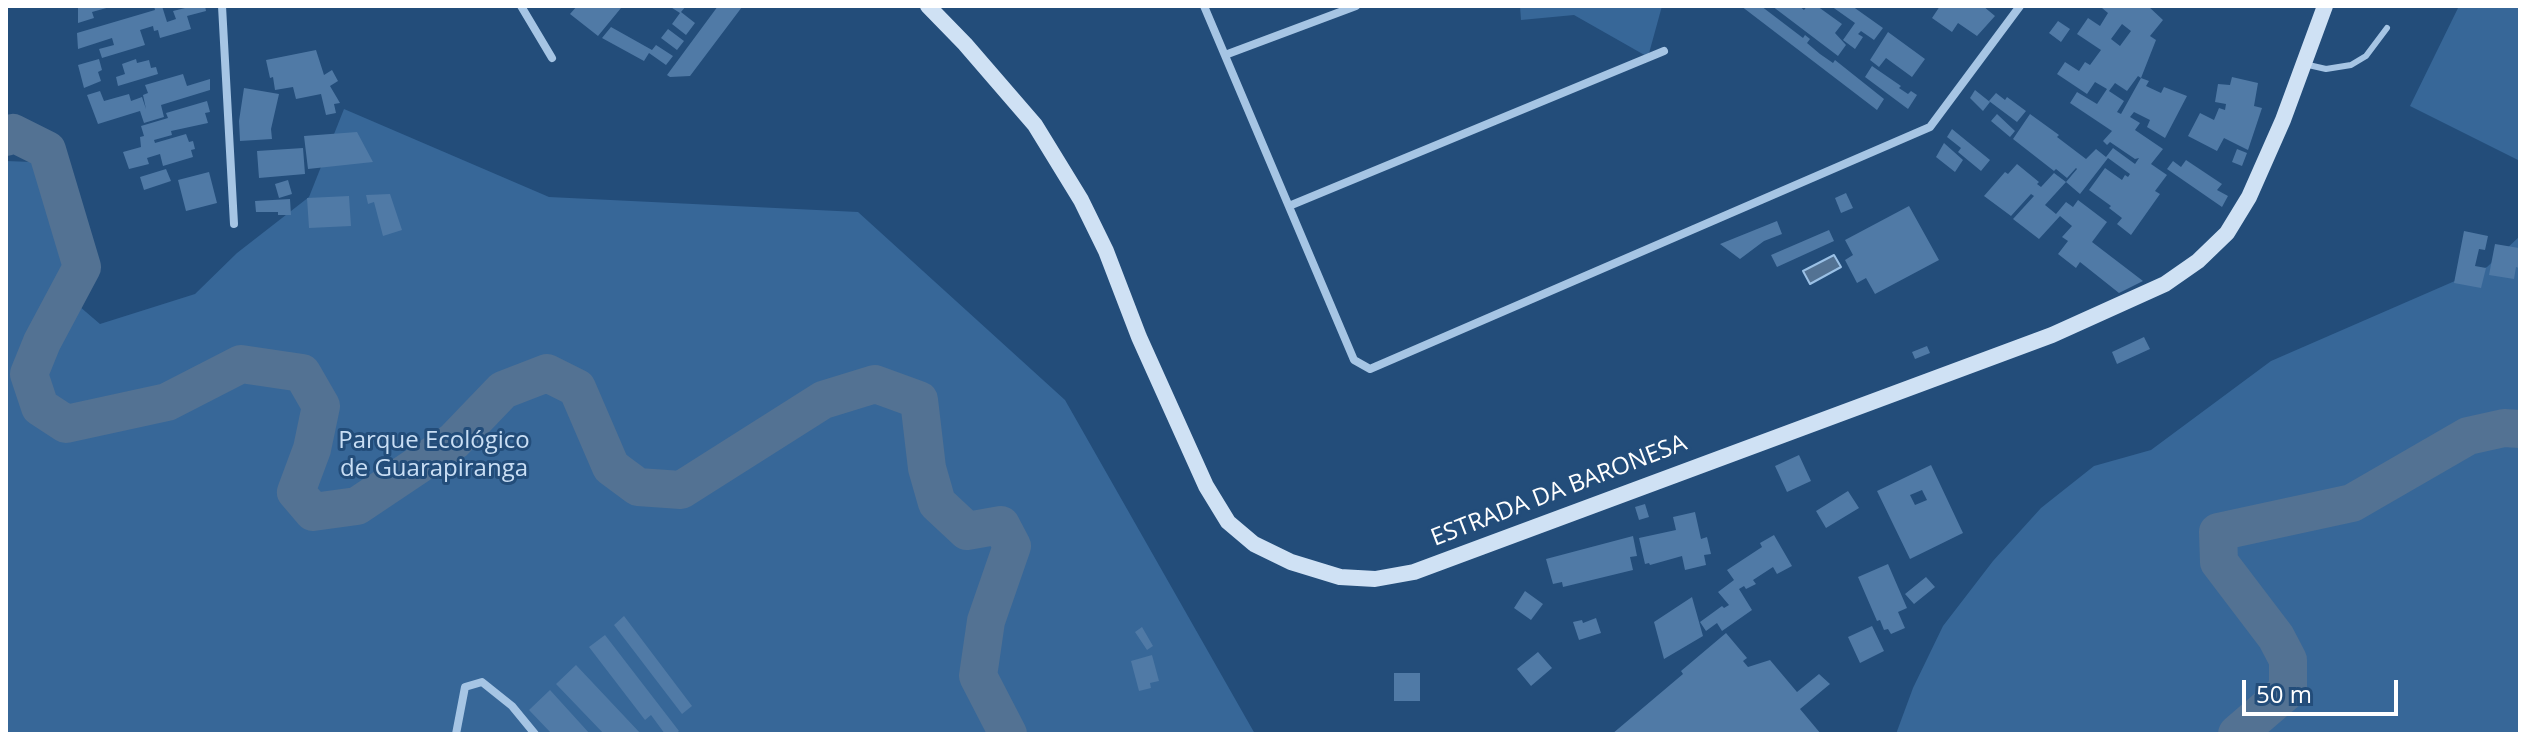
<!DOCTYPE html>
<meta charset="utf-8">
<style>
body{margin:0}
#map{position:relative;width:2526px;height:740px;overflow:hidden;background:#234d7a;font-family:"Open Sans",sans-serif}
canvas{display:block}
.frame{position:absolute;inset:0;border:8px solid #fff;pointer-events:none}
.scale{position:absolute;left:2242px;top:680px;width:156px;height:36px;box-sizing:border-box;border:4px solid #fff;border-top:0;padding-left:10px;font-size:24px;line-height:28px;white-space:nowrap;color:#fff;-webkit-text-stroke:6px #234d7a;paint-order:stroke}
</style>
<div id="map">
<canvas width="2526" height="740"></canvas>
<div class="frame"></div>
<div class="scale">50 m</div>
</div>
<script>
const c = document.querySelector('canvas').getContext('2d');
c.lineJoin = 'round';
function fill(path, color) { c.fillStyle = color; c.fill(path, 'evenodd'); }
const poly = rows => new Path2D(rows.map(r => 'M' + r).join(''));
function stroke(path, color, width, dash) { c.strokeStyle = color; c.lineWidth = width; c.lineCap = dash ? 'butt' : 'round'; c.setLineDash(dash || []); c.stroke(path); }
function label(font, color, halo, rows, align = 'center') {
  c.font = font + ' "Open Sans",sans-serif'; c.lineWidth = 6; c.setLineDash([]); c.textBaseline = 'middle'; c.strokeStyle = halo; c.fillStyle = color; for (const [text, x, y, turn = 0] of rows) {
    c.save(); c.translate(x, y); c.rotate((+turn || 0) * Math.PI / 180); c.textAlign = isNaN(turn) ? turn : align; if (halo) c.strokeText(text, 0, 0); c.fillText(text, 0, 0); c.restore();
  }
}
const green = poly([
 [1520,6,1662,6,1648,57,1574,15,1521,20],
 [2459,6,2520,6,2520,161,2410,106],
 [344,109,549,197,858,212,1065,400,1255,734,6,734,6,161,32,162,63,234,65,294,100,324,195,294,237,253,309,197],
 [2520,236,2520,734,1896,734,1913,688,1943,626,1993,561,2041,508,2094,466,2151,450,2271,361,2487,267]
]);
const water = poly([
 [1834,255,1841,267,1810,284,1803,271,1834,255]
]);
const river = poly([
 [6,137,13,133,47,150,82,267,42,342,29,374,40,407,66,424,167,402,241,364,302,373,321,406,312,449,296,492,313,512,357,506,454,441,503,390,547,373,577,388,611,467,638,487,681,490,823,400,875,384,919,400,927,468,937,503,967,531,1001,525,1012,546,986,621,978,676,1008,734],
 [2237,734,2288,690,2288,660,2276,637,2219,562,2218,532,2352,503,2468,436,2504,428,2520,429]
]);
const building = poly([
 [78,6,110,6,110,7,92,12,94,18,78,23],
 [154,6,162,6,167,22,176,19,173,11,185,8,184,6,205,6,206,11,187,16,191,29,160,38,158,30,154,31,153,26,140,30,145,45,102,58,99,49,114,45,112,38,78,49,77,33,155,10],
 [577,6,618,6,621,8,598,36,570,14],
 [669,6,686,6,681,12,695,23,686,35,672,24,680,13],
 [718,6,742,7,690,76,670,77,667,75],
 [1741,6,1761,6,1803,38,1805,35,1810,39,1807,43,1820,54,1833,63,1835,60,1884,99,1877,110],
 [1772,6,1799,6,1804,10,1807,6,1817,6,1842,24,1835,33,1846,45,1838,56],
 [1831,6,1852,6,1883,28,1874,40,1861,31,1858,34,1863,37,1855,49,1843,40,1855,23],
 [1940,6,1983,6,1995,16,1977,36,1958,23,1952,32,1932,18],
 [2104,6,2148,6,2163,20,2150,36,2156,40,2141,78,2138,76,2127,91,2115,83,2109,91,2124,101,2117,112,2121,114,2141,78,2149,81,2146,86,2161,93,2164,87,2187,96,2165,138,2147,127,2150,120,2134,112,2130,117,2140,123,2135,130,2163,149,2151,164,2167,175,2155,191,2160,194,2131,235,2117,224,2122,218,2109,208,2111,206,2089,190,2105,168,2122,180,2125,175,2128,177,2130,174,2108,158,2080,194,2066,182,2077,169,2076,168,2067,178,2056,169,2054,171,2013,139,2030,114,2059,135,2057,137,2086,159,2096,149,2106,157,2113,148,2135,164,2139,158,2135,159,2110,142,2107,145,2103,141,2112,131,2070,103,2077,92,2097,104,2107,89,2095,82,2087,94,2057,74,2065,62,2079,71,2085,62,2090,65,2101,50,2077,34,2088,18,2100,26,2108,13,2102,8],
 [2122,24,2131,31,2120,46,2111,39],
 [2058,21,2070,29,2061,42,2049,33],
 [611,27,652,50,656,45,673,56,666,65,649,53,644,61,602,38],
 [668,29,684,41,677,50,661,38],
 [1888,32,1925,59,1912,77,1886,58,1879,67,1870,60],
 [316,50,324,75,332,70,338,81,330,86,340,103,334,104,336,113,326,115,321,94,296,99,293,87,275,90,273,77,270,78,266,60],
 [99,59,102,70,98,72,101,81,84,88,78,65],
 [136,59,137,63,149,60,151,68,156,67,158,74,118,86,116,77,125,74,122,64],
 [1872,66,1901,86,1899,88,1908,94,1911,91,1917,95,1908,109,1865,77],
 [183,74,187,86,210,79,210,90,161,105,164,117,144,123,140,111,98,124,87,95,100,91,104,101,129,94,131,101,142,97,146,109,143,95,148,93,145,85],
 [2232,77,2258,83,2254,106,2262,108,2248,150,2224,138,2217,151,2188,136,2200,113,2214,120,2219,108,2225,110,2226,104,2215,102,2218,84,2230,85],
 [244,88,279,94,271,129,272,139,240,141,239,121],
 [1975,90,1990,102,1983,111,1970,98],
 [1996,93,2005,100,2007,97,2026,111,2017,122,1989,101],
 [207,101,210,112,205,113,208,123,171,131,172,135,154,140,155,143,186,134,189,142,193,141,195,149,191,150,193,157,163,166,160,154,147,158,149,164,129,169,123,152,141,147,140,137,144,136,141,126,168,118,166,113],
 [1997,114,2015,131,2010,137,1991,121],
 [1952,129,1990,160,1981,171,1958,152,1961,148,1947,137],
 [357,132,373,162,308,169,304,136],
 [1944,143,1963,160,1955,172,1936,157],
 [303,148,305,174,259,178,257,151],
 [2237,149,2247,153,2242,166,2232,162],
 [2186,160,2222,184,2217,190,2228,196,2222,207,2167,169,2173,161,2181,167],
 [2017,164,2039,182,2037,184,2041,187,2054,173,2066,182,2045,205,2056,214,2066,202,2073,207,2078,200,2107,222,2092,242,2143,281,2119,293,2080,262,2076,268,2058,254,2068,241,2062,237,2072,226,2060,216,2039,239,2013,219,2034,196,2031,194,2011,216,1984,196,2005,172,2008,174],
 [166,169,171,181,144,190,140,177],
 [209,172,217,203,186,211,178,180],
 [288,180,292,194,279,198,275,184],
 [1846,193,1853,208,1841,213,1835,198],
 [390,194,402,230,383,236,374,202,368,204,366,195],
 [349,196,351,226,309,228,307,198],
 [290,199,291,215,278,215,278,212,256,212,255,201],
 [1909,206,1939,260,1875,294,1866,278,1857,283,1845,260,1853,255,1845,240],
 [1777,221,1782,234,1764,241,1740,259,1720,244],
 [1829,230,1834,241,1777,267,1771,255],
 [2464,231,2488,236,2485,250,2479,249,2475,266,2486,268,2481,288,2454,283],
 [2495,244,2519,248,2520,265,2519,268,2516,267,2514,279,2489,275],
 [2144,337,2150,349,2117,364,2112,352],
 [1927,346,1930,353,1915,359,1912,352],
 [1799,455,1811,481,1787,492,1775,466],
 [1931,465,1963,533,1910,559,1877,491],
 [1922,490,1927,500,1915,505,1910,495],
 [1848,491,1859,508,1826,528,1816,511],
 [1645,504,1649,517,1639,520,1635,507],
 [1695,512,1701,539,1707,537,1711,554,1704,555,1706,565,1685,570,1682,556,1650,565,1649,563,1645,564,1639,538,1676,530,1673,517],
 [1774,535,1792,566,1777,574,1773,567,1753,580,1756,584,1746,589,1744,586,1739,589,1752,610,1722,631,1717,623,1706,631,1700,622,1722,606,1724,608,1729,605,1718,592,1734,580,1727,570,1762,547,1760,543],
 [1633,536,1637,556,1630,557,1633,570,1563,587,1562,582,1553,584,1546,559],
 [1888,564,1907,608,1898,612,1905,628,1891,634,1888,629,1884,630,1880,620,1877,621,1858,577],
 [1926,577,1935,587,1914,604,1905,594],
 [1525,591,1543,604,1531,620,1514,608],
 [1692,597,1703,636,1664,659,1654,622],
 [624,616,692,706,682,714,614,625],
 [1596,618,1601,633,1579,640,1573,622,1582,620,1583,623],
 [1872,626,1884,651,1860,663,1848,637],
 [1142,627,1153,646,1147,650,1135,632],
 [1726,633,1747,658,1743,661,1748,667,1770,660,1797,692,1819,674,1830,684,1800,709,1821,734,1612,734,1683,674,1681,671],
 [605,635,679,731,675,734,665,734,651,715,645,720,589,647],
 [1538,652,1552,668,1531,686,1517,669],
 [1152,655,1159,681,1150,683,1151,688,1139,691,1131,661],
 [576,665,641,734,604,734,556,684],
 [1394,673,1420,673,1420,701,1394,701],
 [550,690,590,734,552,734,529,710]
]);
const service = poly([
 [2304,64,2326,69,2351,65,2366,56,2387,28]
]);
const minor = poly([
 [222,6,234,224],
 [521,6,552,58],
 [1204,6,1354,360,1370,369,1930,127,2020,6],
 [1225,55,1356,6],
 [1289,206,1664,51],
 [456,734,465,687,482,682,512,706,535,734]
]);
const secondary = poly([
 [928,6,965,44,1035,125,1081,200,1106,251,1139,337,1206,486,1228,522,1254,544,1291,562,1340,577,1375,579,1414,572,2052,335,2165,284,2198,261,2227,233,2249,197,2283,120,2325,6]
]);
const parkNames = [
 ["Parque Ecológico",434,441],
 ["de Guarapiranga",434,469]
];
const streetNames = [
 ["ESTRADA DA BARONESA",1559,491,-21]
];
fill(green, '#376798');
fill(water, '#537293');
stroke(water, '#9ac0e5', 2);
stroke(river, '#537293', 38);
fill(building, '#507aa6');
stroke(service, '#a6c5e4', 6);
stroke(minor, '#a6c5e4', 8);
stroke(secondary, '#cfe1f4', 16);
label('24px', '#c9def4', '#234d7a', parkNames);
label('24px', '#fff', '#234d7a', streetNames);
</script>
